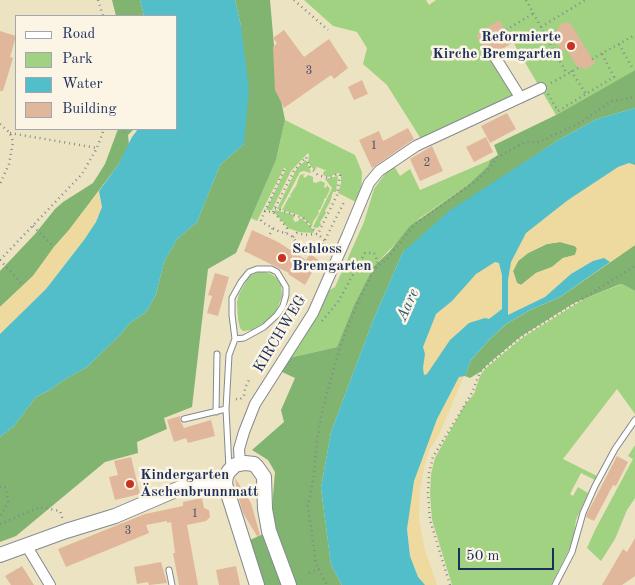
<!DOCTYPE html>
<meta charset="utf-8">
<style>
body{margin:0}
#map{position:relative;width:635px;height:585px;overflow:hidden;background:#ece3c2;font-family:"Old Standard TT",serif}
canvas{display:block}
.legend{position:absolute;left:15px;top:15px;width:162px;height:115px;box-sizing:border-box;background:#fcf5e5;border:1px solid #a2a6af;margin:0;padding:6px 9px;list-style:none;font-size:15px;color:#1b2f5e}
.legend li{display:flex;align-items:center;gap:10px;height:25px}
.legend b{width:25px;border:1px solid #a2a6af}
.scale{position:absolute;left:458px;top:548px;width:96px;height:22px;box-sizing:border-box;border:2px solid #1b2f5e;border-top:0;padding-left:6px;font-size:15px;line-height:18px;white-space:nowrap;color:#1b2f5e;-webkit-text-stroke:4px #fcf5e5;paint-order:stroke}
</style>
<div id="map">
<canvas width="635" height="585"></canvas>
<ul class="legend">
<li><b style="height:6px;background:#fff"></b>Road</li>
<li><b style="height:14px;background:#a0d282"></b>Park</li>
<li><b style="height:14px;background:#51beca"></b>Water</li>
<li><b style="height:14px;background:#e0b79b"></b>Building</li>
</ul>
<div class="scale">50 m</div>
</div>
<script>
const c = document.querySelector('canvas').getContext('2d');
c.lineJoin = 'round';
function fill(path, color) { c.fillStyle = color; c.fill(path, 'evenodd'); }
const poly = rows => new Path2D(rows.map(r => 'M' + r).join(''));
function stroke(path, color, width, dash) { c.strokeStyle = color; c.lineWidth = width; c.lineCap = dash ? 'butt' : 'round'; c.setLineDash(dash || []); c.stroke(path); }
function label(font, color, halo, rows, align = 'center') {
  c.font = font + ' "Old Standard TT",serif'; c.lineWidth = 5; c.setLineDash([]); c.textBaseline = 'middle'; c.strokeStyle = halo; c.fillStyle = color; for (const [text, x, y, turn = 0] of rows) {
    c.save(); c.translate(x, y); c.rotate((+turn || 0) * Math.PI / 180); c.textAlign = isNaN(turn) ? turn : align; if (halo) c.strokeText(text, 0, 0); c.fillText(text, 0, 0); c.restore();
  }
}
const green = poly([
 [304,0,426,0,429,5,436,0,635,0,635,70,556,115,513,42,490,57,515,95,421,139,387,85,363,64,367,48,357,32,333,26],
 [285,120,355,155,362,172,361,195,358,203,338,193,341,183,341,175,339,173,328,177,323,175,324,171,327,171,315,166,317,168,314,170,308,162,309,155,308,153,291,171,272,210,266,210,286,169,284,168,257,221,251,218,276,160],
 [306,160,311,172,310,173,304,171,300,172,280,210,277,209,297,168],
 [490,160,488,166,468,185,420,218,374,266,354,305,337,347,289,358,328,291,335,287,364,222,374,189,385,174,394,166,400,176,410,169,420,190],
 [304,174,305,174,303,176,305,178,308,175,311,176,313,177,313,182,316,183,320,181,323,182,325,183,324,187,326,188,327,185,330,189,326,198,324,199,324,201,320,210,318,210,319,213,313,222,312,226,299,215,282,210,289,197,291,197,290,195,296,186,300,175],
 [338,176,336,192,333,192,330,202,325,211,326,213,320,222,321,225,317,228,313,227,332,188,325,179],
 [275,210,295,215,293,219,295,222,298,221,300,218,302,219,311,227,314,231,313,233,299,232,288,228,274,212],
 [262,271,271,274,277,278,281,285,282,296,276,312,267,321,252,330,243,331,240,328,238,319,237,302,239,294,249,276],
 [622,284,635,291,635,414,617,389,563,459,597,476,595,480,581,473,570,494,573,496,578,487,588,493,576,520,573,542,551,585,452,585,432,520,430,494,431,474,435,458,464,406,474,394,480,376,485,369,522,338,584,299],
 [635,445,635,498,627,510,615,539,601,561,587,548,595,530,633,459,628,456]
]);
const forest = poly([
 [112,0,140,0,144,16,116,16],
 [235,0,270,0,277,80,285,120,276,160,236,253,208,269,192,407,164,418,167,429,137,442,138,453,105,462,16,536,0,542,0,437,13,427,36,397,50,390,64,380,87,367,121,334,129,324,147,311,156,294,164,262,177,239,197,222,220,165,244,144,241,26],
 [635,70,635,108,597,119,560,139,506,175,403,252,374,318,331,432,321,488,331,565,342,585,295,585,274,530,272,508,275,472,268,460,252,450,284,422,281,410,295,378,280,371,289,358,337,347,354,305,374,266,389,252,410,226,468,185,488,166,490,160,498,155,494,145,556,115],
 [118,129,134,129,128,135,129,145,118,165,69,230,54,247,33,276,0,307,0,271,35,234,55,209,63,202,93,183,105,164],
 [560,242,575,246,577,249,575,255,563,258,552,267,536,273,521,285,517,283,513,271,518,261,528,253,547,244],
 [635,245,635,291,622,284,618,285,574,303,520,337,488,364,480,372,470,378,465,376,471,360,489,340,506,324,530,310,560,297],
 [263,534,282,585,264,585,250,540]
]);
const sand = poly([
 [635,155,635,245,560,297,530,310,506,324,489,340,471,360,438,437,429,450,424,468,420,489,419,519,424,547,437,585,425,585,418,577,410,556,408,533,376,437,427,308,555,204],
 [560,242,575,246,577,249,575,255,563,258,552,267,536,273,521,285,517,283,513,271,518,261,528,253,546,244],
 [99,191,102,207,96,222,84,240,46,289,0,334,0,307,33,276,54,247,69,230]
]);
const water = poly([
 [140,0,235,0,241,26,249,89,244,144,220,165,197,222,177,239,164,262,156,294,147,311,129,324,121,334,87,367,64,380,50,390,36,397,13,427,0,437,0,334,46,289,84,240,96,222,102,207,99,191,118,165,132,137,138,129,176,129,176,16,144,16],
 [635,108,635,165,629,163,618,167,568,200,526,233,511,262,508,280,508,315,545,297,571,274,593,261,604,258,610,262,560,297,530,310,506,324,489,340,471,360,465,376,459,377,437,419,414,481,407,529,410,556,418,577,425,585,342,585,331,565,321,488,331,432,374,318,403,252,449,211,560,139,597,119],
 [495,262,499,263,502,275,502,309,489,319,485,318,469,323,459,332,450,340,427,374,424,375,423,368,425,354,423,347,436,314,452,301,476,274]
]);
const building = poly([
 [499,20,513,42,499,51,492,51,489,55,476,35],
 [563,23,570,23,595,63,584,70,582,66,578,68,566,49,562,51,551,34,557,31,559,26],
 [284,30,304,57,329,39,348,68,334,79,331,75,284,108,275,90,273,47,277,43,273,38],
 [0,31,16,36,10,57,13,58,3,91,0,91],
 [362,80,368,94,354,100,348,87],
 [507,113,516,129,490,143,481,126],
 [408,128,414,139,372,168,359,140,379,131,383,141],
 [486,137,493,152,474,162,466,147],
 [432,146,443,171,420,181,410,159],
 [252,230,278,242,306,260,310,254,319,260,305,285,288,274,289,273,244,251],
 [215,273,229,277,218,316,207,313,212,296,208,295],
 [180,416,180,420,184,428,211,420,215,436,188,443,186,438,174,442,167,420],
 [617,456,628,462,616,486,613,485,594,521,586,517,587,514],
 [131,457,140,494,115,500,109,477,118,475,114,461],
 [235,478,251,503,260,535,257,536,243,513,237,492],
 [202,498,204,508,209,510,210,517,206,521,187,525,198,585,179,585,173,553,175,553,171,522,167,523,167,521,146,525,149,533,66,567,58,549,145,514,183,506,183,502],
 [635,538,635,576,622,585,602,585,623,549,627,552],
 [161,562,167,583,149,585,148,582,137,584,134,567],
 [22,566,34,585,11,585,5,576],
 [236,566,240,585,219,585,216,570]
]);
const path = poly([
 [98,0,103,16],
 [294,0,328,30],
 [526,0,567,74],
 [541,27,585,0],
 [506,30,534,13],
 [619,44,633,69],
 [592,59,635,35],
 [571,71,586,94],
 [551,83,578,68],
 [548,94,558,111,614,77,602,54],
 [0,124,10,133,13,142,9,164,0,184],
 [120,129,128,135],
 [10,133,97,148],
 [284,170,261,220,262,222,280,232,286,233,293,237,296,242,307,248,312,250,320,250,345,200],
 [275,208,303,218,314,230,315,234],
 [264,211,273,212,279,218,287,228,286,233],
 [273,212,294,171,306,157,309,166,318,175,328,178,338,174,340,175,337,195,318,234],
 [33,226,54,247],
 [270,234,273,228],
 [293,237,297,233,305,235,315,234,318,234,325,241],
 [295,249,300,244],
 [304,255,310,249],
 [0,260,82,174,97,148,104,129],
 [0,260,23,285],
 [376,268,388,258,414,225,477,180,490,168,496,158,525,142,539,142,578,124,612,101,635,97],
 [322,321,338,302,365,253,374,253,378,262,357,304,340,347,323,407,317,441,314,475,308,506,316,564,327,585],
 [236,399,239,400,244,396,245,388,250,378],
 [0,487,3,486,6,488,8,502,0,517],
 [0,524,40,507,60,511,63,520],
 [309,573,319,569],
 [450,585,430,520,428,493,429,473,433,457,472,393,480,372,521,337,635,266]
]);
const service = poly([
 [216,412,217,354],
 [184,419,226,409],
 [229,468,226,409,229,355,235,339,232,315,232,298,241,282,249,272,257,269,271,269,277,272,286,287,286,295,283,306,277,315,264,327,244,338,235,339],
 [169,570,172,585],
 [555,585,572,552,583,513,595,486,615,449,635,420]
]);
const minor = poly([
 [495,57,520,97],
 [240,463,239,449,244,432,255,404,313,313,347,236,369,183,379,171,416,146,541,88],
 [26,545,50,585]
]);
const tertiary = poly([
 [0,555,66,531,115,516,185,486,225,479],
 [257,585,225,484,226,476,229,471,235,465,245,463,254,464,257,467,264,477,265,509,269,531,289,585]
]);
const markers = [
 [571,46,5,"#c8321e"],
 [282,258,5,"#c8321e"],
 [130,484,5,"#c8321e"]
];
const numberNames = [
 ["3",309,71],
 ["1",374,146],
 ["2",427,163],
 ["1",195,514],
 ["3",128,531]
];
const poiNames = [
 ["Reformierte",561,37,"right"],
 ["Kirche Bremgarten",561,54,"right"],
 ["Schloss",292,249],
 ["Bremgarten",292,266],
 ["Kindergarten",140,475],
 ["Äschenbrunnmatt",140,492]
];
const streetNames = [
 ["KIRCHWEG",280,334,-59]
];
const waterNames = [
 ["Aare",408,305,-66]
];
fill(green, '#a0d282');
fill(forest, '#80b470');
fill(sand, '#eeda9e');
fill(water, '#51beca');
fill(building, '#e0b79b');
stroke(service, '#848990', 7);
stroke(minor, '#848990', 12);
stroke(tertiary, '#848990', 16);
stroke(path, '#848990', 2.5, [1, 4]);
stroke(service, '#fff', 5);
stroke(minor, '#fff', 10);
stroke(tertiary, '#fff', 14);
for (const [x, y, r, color] of markers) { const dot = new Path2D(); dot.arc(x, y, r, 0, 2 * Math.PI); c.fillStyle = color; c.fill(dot); stroke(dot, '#fcf5e5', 2); }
label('12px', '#4c516d', null, numberNames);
label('bold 15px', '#1b2f5e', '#fcf5e5', poiNames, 'left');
label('15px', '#1b2f5e', '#fcf5e5', streetNames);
label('italic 16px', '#2b5a7e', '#fcf5e5', waterNames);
</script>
